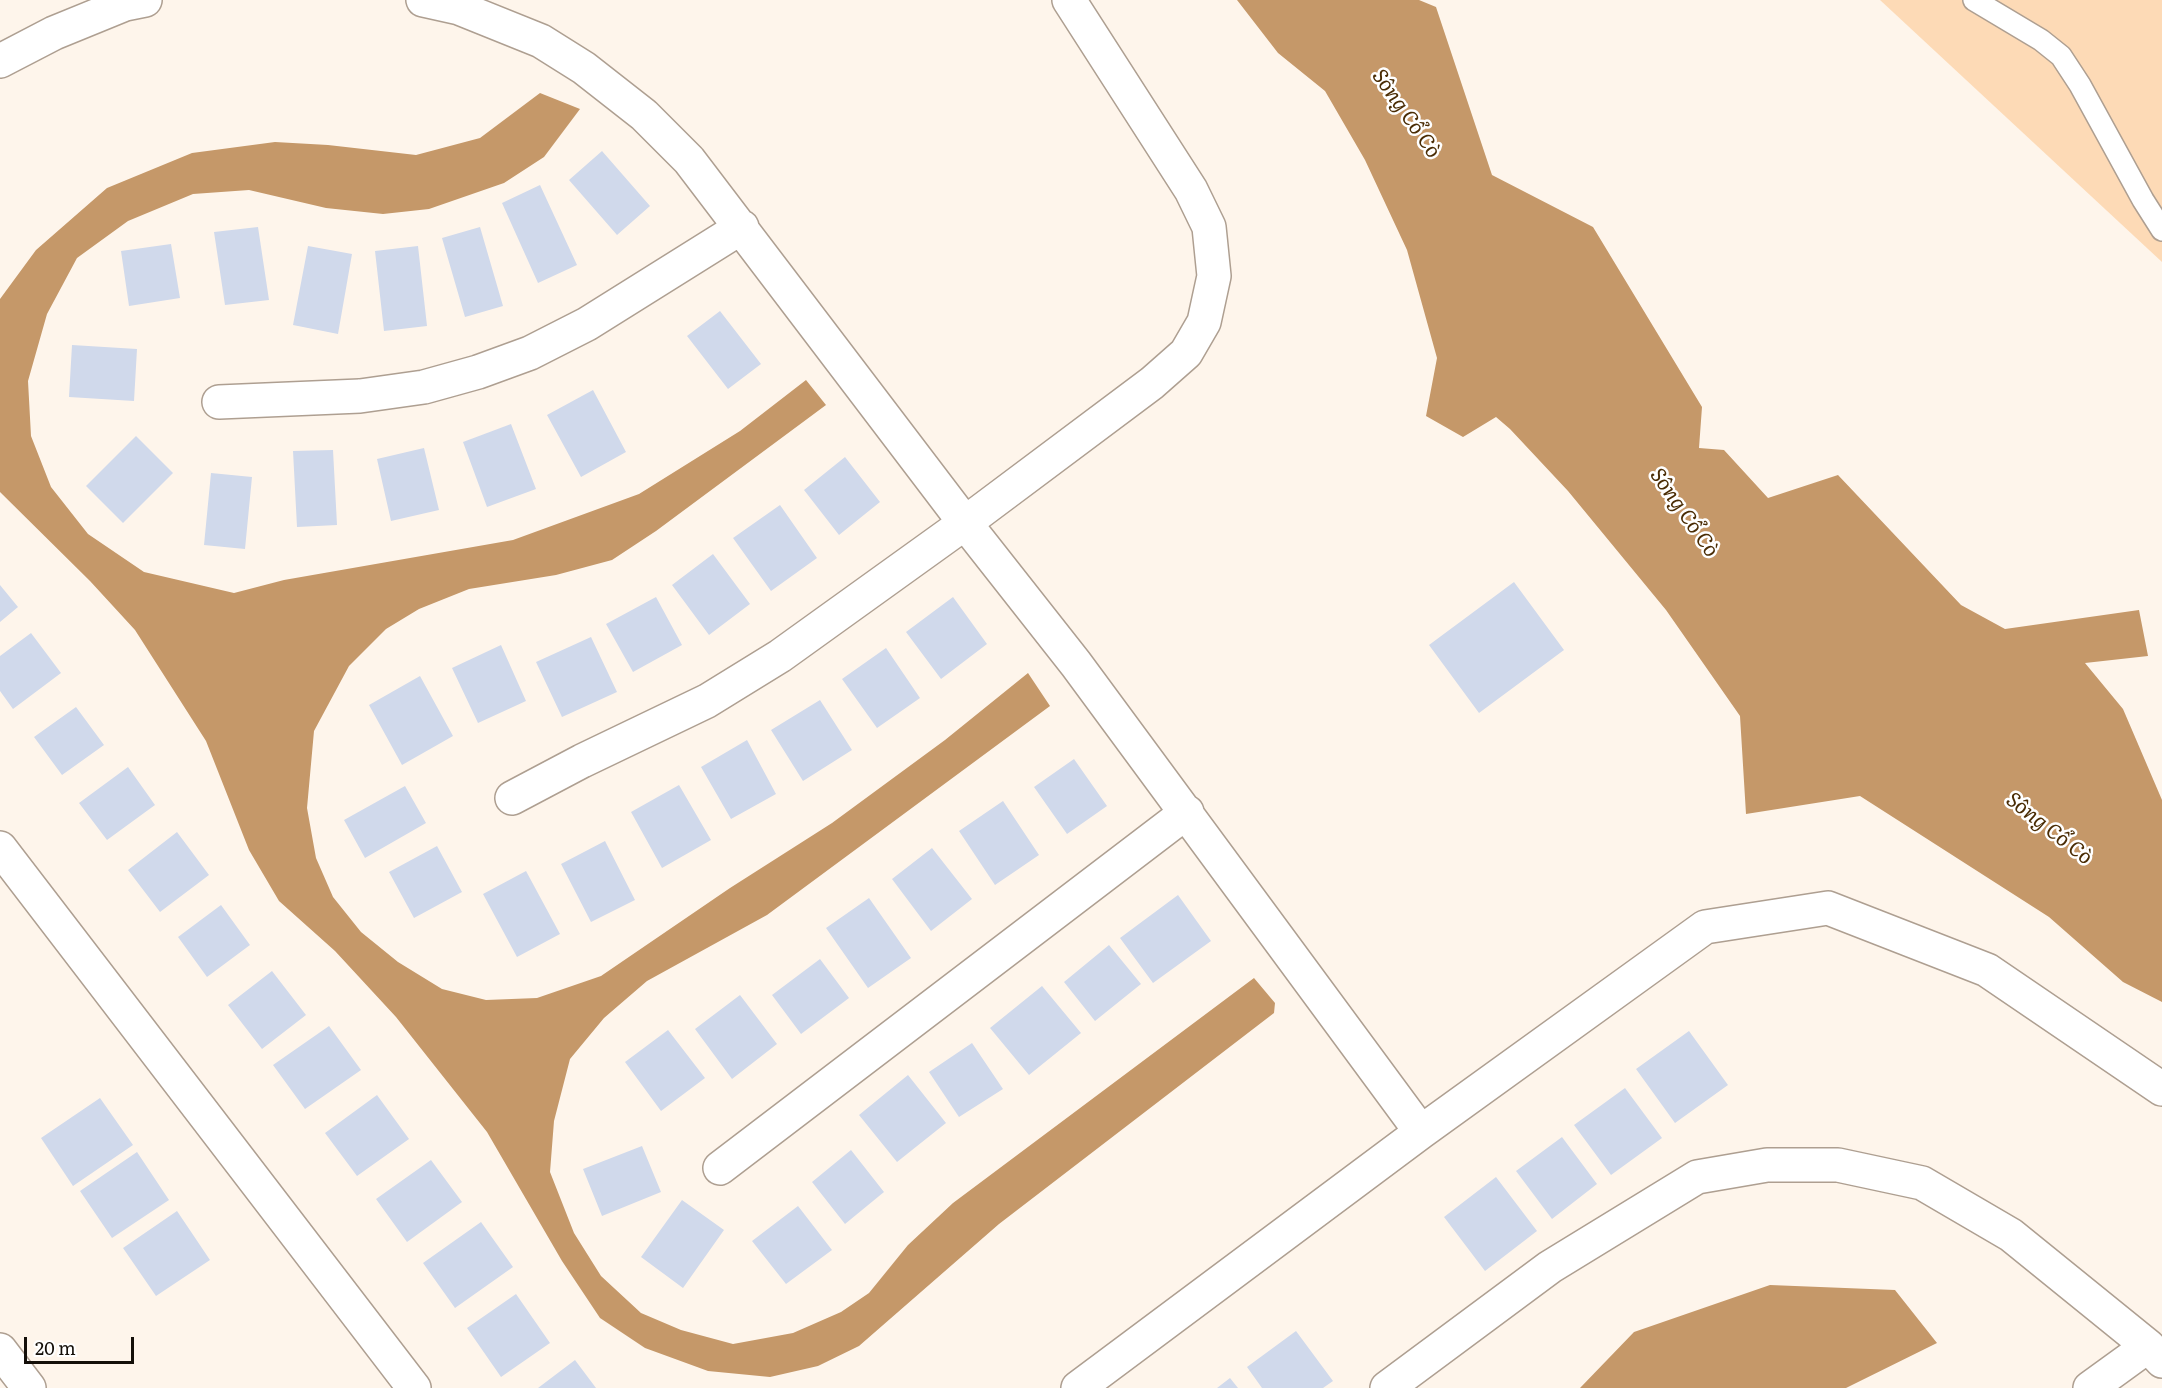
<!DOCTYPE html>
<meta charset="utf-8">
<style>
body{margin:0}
#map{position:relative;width:2162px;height:1388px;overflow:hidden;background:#fef5eb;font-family:Literata,serif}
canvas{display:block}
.scale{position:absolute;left:24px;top:1337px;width:110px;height:27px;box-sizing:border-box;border:3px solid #140f09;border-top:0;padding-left:8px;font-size:18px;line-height:21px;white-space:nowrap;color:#140f09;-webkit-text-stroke:4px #fff;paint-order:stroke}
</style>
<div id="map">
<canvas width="2162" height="1388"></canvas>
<div class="scale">20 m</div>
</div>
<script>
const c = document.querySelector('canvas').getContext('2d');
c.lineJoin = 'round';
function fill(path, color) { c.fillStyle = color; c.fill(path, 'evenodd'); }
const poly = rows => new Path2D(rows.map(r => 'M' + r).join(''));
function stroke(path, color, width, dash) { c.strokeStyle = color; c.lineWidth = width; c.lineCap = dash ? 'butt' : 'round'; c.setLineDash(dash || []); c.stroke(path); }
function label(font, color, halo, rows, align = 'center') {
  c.font = font + ' Literata,serif'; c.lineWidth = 5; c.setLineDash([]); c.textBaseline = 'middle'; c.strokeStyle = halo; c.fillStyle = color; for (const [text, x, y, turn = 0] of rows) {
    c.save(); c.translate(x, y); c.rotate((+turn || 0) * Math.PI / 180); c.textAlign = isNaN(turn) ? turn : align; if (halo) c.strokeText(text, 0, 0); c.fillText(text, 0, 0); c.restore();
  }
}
const green = poly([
 [1880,0,2162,0,2162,262]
]);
const water = poly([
 [1237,0,1419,0,1436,7,1492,175,1593,227,1702,407,1699,448,1724,450,1768,498,1838,475,1961,605,2005,629,2139,610,2148,656,2085,663,2123,709,2162,800,2162,1002,2123,982,2049,917,1860,796,1746,814,1740,716,1666,610,1568,491,1510,429,1496,417,1463,437,1426,416,1437,358,1407,250,1365,160,1325,91,1278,53],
 [540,93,580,109,544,157,504,183,429,209,383,214,326,208,249,190,193,194,128,221,77,258,47,314,28,381,31,436,51,487,88,534,144,572,234,593,284,580,513,540,639,494,740,431,806,380,826,405,656,531,612,560,556,575,469,589,419,609,386,629,349,666,314,731,307,808,316,858,333,897,361,932,398,962,442,989,486,1000,537,998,601,976,730,888,832,823,945,740,1028,673,1050,706,767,915,647,981,604,1018,570,1059,554,1121,550,1172,574,1233,601,1276,641,1313,681,1330,733,1344,793,1333,841,1312,869,1293,908,1245,953,1203,1254,978,1275,1003,1274,1013,999,1224,859,1346,818,1366,770,1377,708,1371,645,1348,600,1318,562,1261,487,1132,396,1017,335,951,279,901,249,850,206,741,135,630,90,581,0,492,0,299,36,250,107,188,192,153,275,142,328,145,416,155,480,138],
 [1770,1285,1895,1290,1937,1343,1846,1388,1580,1388,1634,1332]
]);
const building = poly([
 [602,151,650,206,617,235,569,180],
 [540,185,577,265,538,283,502,203],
 [258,227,269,300,225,305,214,232],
 [480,227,503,306,465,317,442,238],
 [171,244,180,298,129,306,121,251],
 [308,246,352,254,338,334,293,325],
 [418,246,427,326,384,331,375,251],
 [720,311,761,364,728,389,687,336],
 [72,345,137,349,134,401,69,397],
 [593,390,626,452,581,477,547,415],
 [511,424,536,489,487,507,463,442],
 [136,436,173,473,123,523,86,486],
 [424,448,439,510,391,521,377,459],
 [333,450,337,525,297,527,293,451],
 [845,457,880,502,839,535,804,490],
 [211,473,252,477,245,549,204,545],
 [780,505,817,558,771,591,733,538],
 [713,554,750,604,709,635,672,585],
 [1514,582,1564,650,1479,713,1429,645],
 [0,585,18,607,0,622],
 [656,597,682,645,633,672,606,624],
 [953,597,987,644,941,679,906,632],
 [31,633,61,673,13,709,0,691,0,656],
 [591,637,617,692,562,717,536,662],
 [501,645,526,701,478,723,452,668],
 [886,648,920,698,877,728,842,679],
 [420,676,453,736,402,765,369,705],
 [820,700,852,750,803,781,771,730],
 [76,707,104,745,62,775,34,737],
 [747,740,776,794,731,819,701,767],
 [1074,759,1107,806,1067,834,1034,787],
 [128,767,155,805,107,840,79,803],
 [679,785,711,840,662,868,631,812],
 [405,786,426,823,365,858,344,820],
 [1003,801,1039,855,995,885,959,831],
 [177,832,209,875,160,912,128,870],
 [605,841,635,900,591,922,561,864],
 [437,846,462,892,414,918,389,872],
 [932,848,972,899,931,931,892,879],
 [526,871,560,934,517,957,483,894],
 [1178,895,1211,941,1153,983,1120,938],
 [869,898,911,958,868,988,826,928],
 [221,905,250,945,207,977,178,937],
 [1109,945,1141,984,1095,1021,1064,982],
 [820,959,849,998,801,1034,772,995],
 [272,971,306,1015,262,1049,228,1005],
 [1042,986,1081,1033,1029,1075,990,1028],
 [740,995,777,1044,732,1079,695,1029],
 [329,1026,361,1070,305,1109,273,1065],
 [668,1030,705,1078,661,1111,625,1062],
 [1689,1031,1728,1085,1675,1123,1636,1069],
 [972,1043,1003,1089,959,1117,929,1072],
 [908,1075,946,1123,897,1162,859,1115],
 [1625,1088,1662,1138,1611,1175,1574,1125],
 [377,1095,409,1139,357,1176,325,1133],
 [100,1098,133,1145,73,1186,41,1138],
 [1562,1137,1597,1184,1552,1219,1516,1171],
 [642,1146,661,1192,602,1216,583,1169],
 [851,1150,884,1192,845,1224,812,1182],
 [137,1152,169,1200,112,1238,80,1191],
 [431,1160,462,1202,407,1242,376,1199],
 [1496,1177,1537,1231,1485,1271,1444,1217],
 [682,1200,724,1230,683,1288,641,1257],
 [798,1206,832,1250,786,1284,752,1241],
 [177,1211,210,1260,156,1296,123,1248],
 [481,1222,513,1267,455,1308,423,1263],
 [516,1294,550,1343,501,1377,467,1328],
 [1296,1331,1333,1381,1323,1388,1262,1388,1247,1367],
 [575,1360,596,1388,538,1388],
 [1230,1378,1238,1388,1217,1388]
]);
const lane = poly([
 [1974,0,2041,40,2061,56,2080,85,2143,200,2162,230]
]);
const street = poly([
 [423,0,459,8,541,41,584,68,644,115,689,160,965,523,1076,664,1421,1132],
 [0,61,54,33,125,4,145,0],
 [219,402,360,396,424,387,478,372,530,353,587,324,742,227],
 [512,798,582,761,707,701,780,656,965,523,1152,383,1186,353,1204,322,1214,276,1209,227,1191,190,1069,0],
 [0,848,414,1388],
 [720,1168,1187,812],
 [0,1350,29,1388],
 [1078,1388,1421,1132,1705,927,1828,908,1987,970,2162,1089],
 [1387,1388,1550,1267,1697,1177,1767,1165,1838,1165,1922,1183,2011,1235,2148,1346,2162,1361],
 [2090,1388,2148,1346]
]);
const waterNames = [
 ["Sông Cổ Cò",1406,114,55],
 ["Sông Cổ Cò",1684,513,55],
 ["Sông Cổ Cò",2049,829,38]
];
fill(green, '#fddab6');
fill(water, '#c59869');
fill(building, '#d0d9eb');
stroke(lane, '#ae9f91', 24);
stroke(street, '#ae9f91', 36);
stroke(lane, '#fff', 21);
stroke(street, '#fff', 33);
label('italic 21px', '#4a2c04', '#fff', waterNames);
</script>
